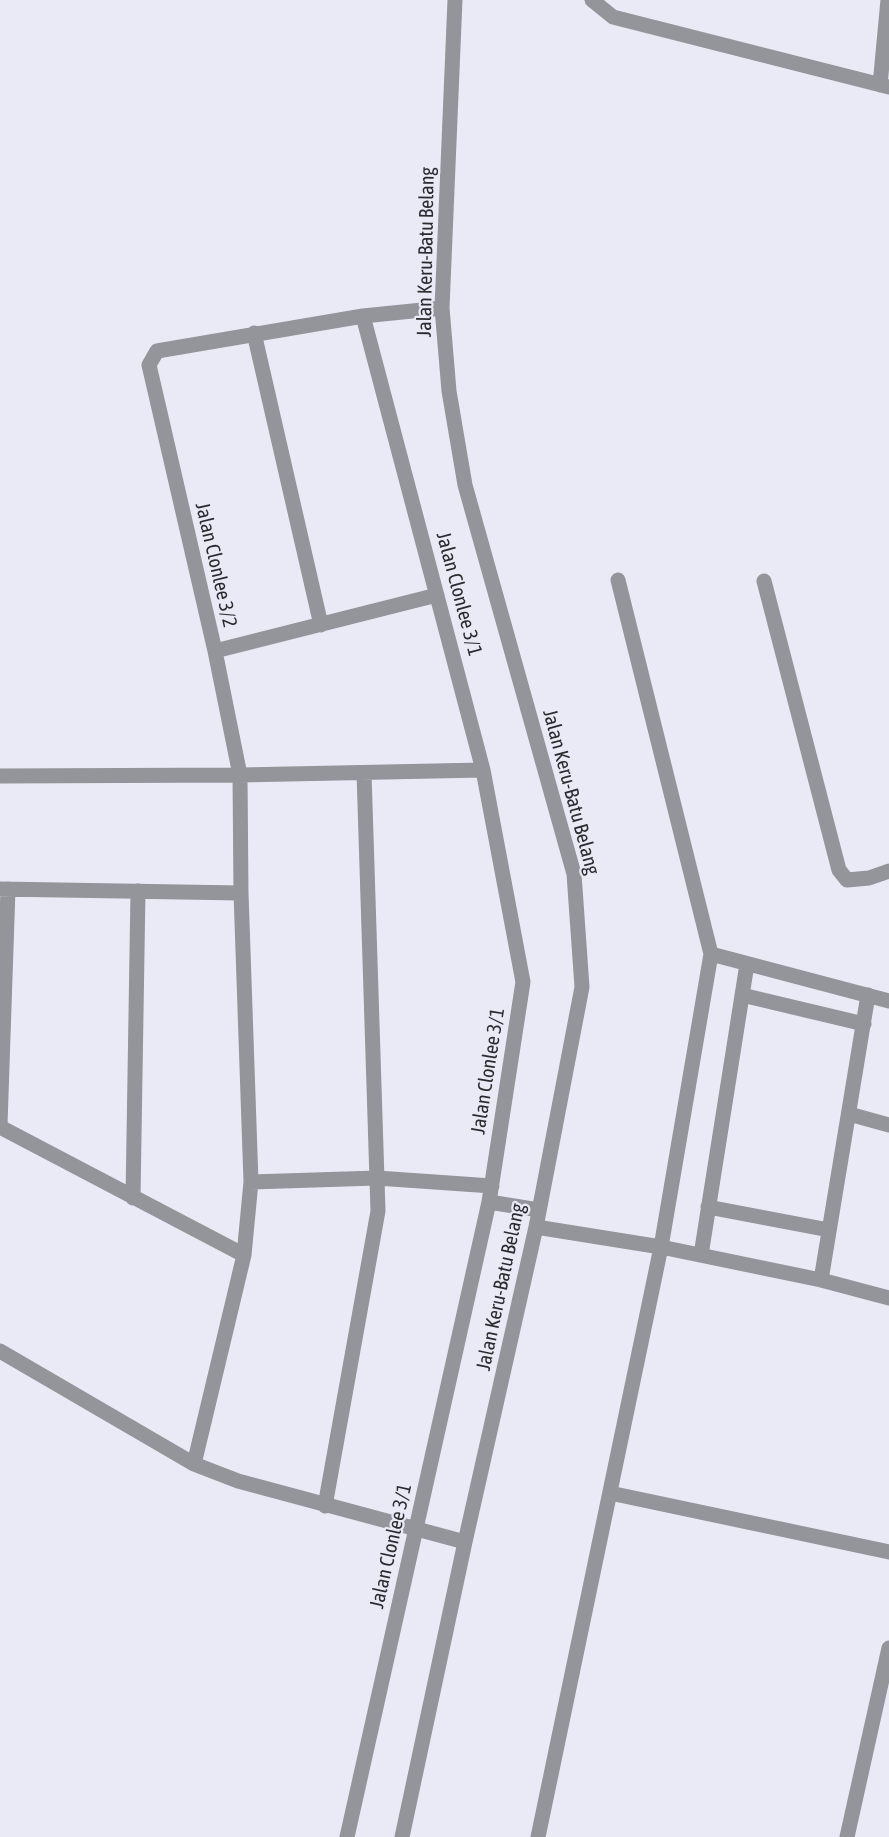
<!DOCTYPE html>
<style>
body{margin:0}
canvas{display:block;background:#e9eaf5}
</style>
<canvas width="889" height="1837"></canvas>
<script>
const c = document.querySelector('canvas').getContext('2d');
c.lineJoin = 'round';
const poly = rows => new Path2D(rows.map(r => 'M' + r).join(''));
function stroke(path, color, width, dash) { c.strokeStyle = color; c.lineWidth = width; c.lineCap = dash ? 'butt' : 'round'; c.setLineDash(dash || []); c.stroke(path); }
function label(font, color, halo, rows, align = 'center') {
  c.font = font + ' "Asap Condensed",sans-serif'; c.lineWidth = 4.5; c.setLineDash([]); c.textBaseline = 'middle'; c.strokeStyle = halo; c.fillStyle = color; for (const [text, x, y, turn = 0] of rows) {
    c.save(); c.translate(x, y); c.rotate((+turn || 0) * Math.PI / 180); c.textAlign = isNaN(turn) ? turn : align; if (halo) c.strokeText(text, 0, 0); c.fillText(text, 0, 0); c.restore();
  }
}
const minor = poly([
 [592,0,613,17,889,87],
 [880,85,888,0],
 [254,333,321,625],
 [618,580,711,954],
 [764,581,839,870,847,880,869,878,889,871],
 [215,651,437,595],
 [0,776,240,775,483,770],
 [0,889,241,893],
 [742,995,864,1024],
 [849,1114,889,1125],
 [0,1125,8,889],
 [0,1127,244,1255],
 [251,1182,377,1178,492,1186],
 [133,1198,138,891],
 [489,1202,539,1210],
 [708,1207,829,1230],
 [536,1227,661,1247,821,1280,889,1298],
 [701,1255,747,964],
 [821,1280,868,995],
 [0,1351,194,1464,238,1481,465,1542],
 [194,1464,244,1255,251,1182,241,893,240,775,215,651,149,365,157,351,363,316,442,308],
 [610,1493,889,1552],
 [325,1506,378,1211,364,773],
 [347,1837,489,1202,523,982,483,770,363,316],
 [402,1837,465,1542,536,1227,582,987,574,874,465,485,449,391,442,308,455,0],
 [538,1837,661,1247,711,954,889,1001],
 [847,1837,889,1648]
]);
const streetNames = [
 ["Jalan Keru-Batu Belang",426,252,-89],
 ["Jalan Clonlee 3/2",216,565,77],
 ["Jalan Clonlee 3/1",459,594,75],
 ["Jalan Keru-Batu Belang",571,792,75],
 ["Jalan Clonlee 3/1",488,1071,-81],
 ["Jalan Keru-Batu Belang",501,1287,-78],
 ["Jalan Clonlee 3/1",391,1546,-77]
];
stroke(minor, '#93959a', 15);
label('20px', '#2a2b2f', '#e9eaf5', streetNames);
</script>
